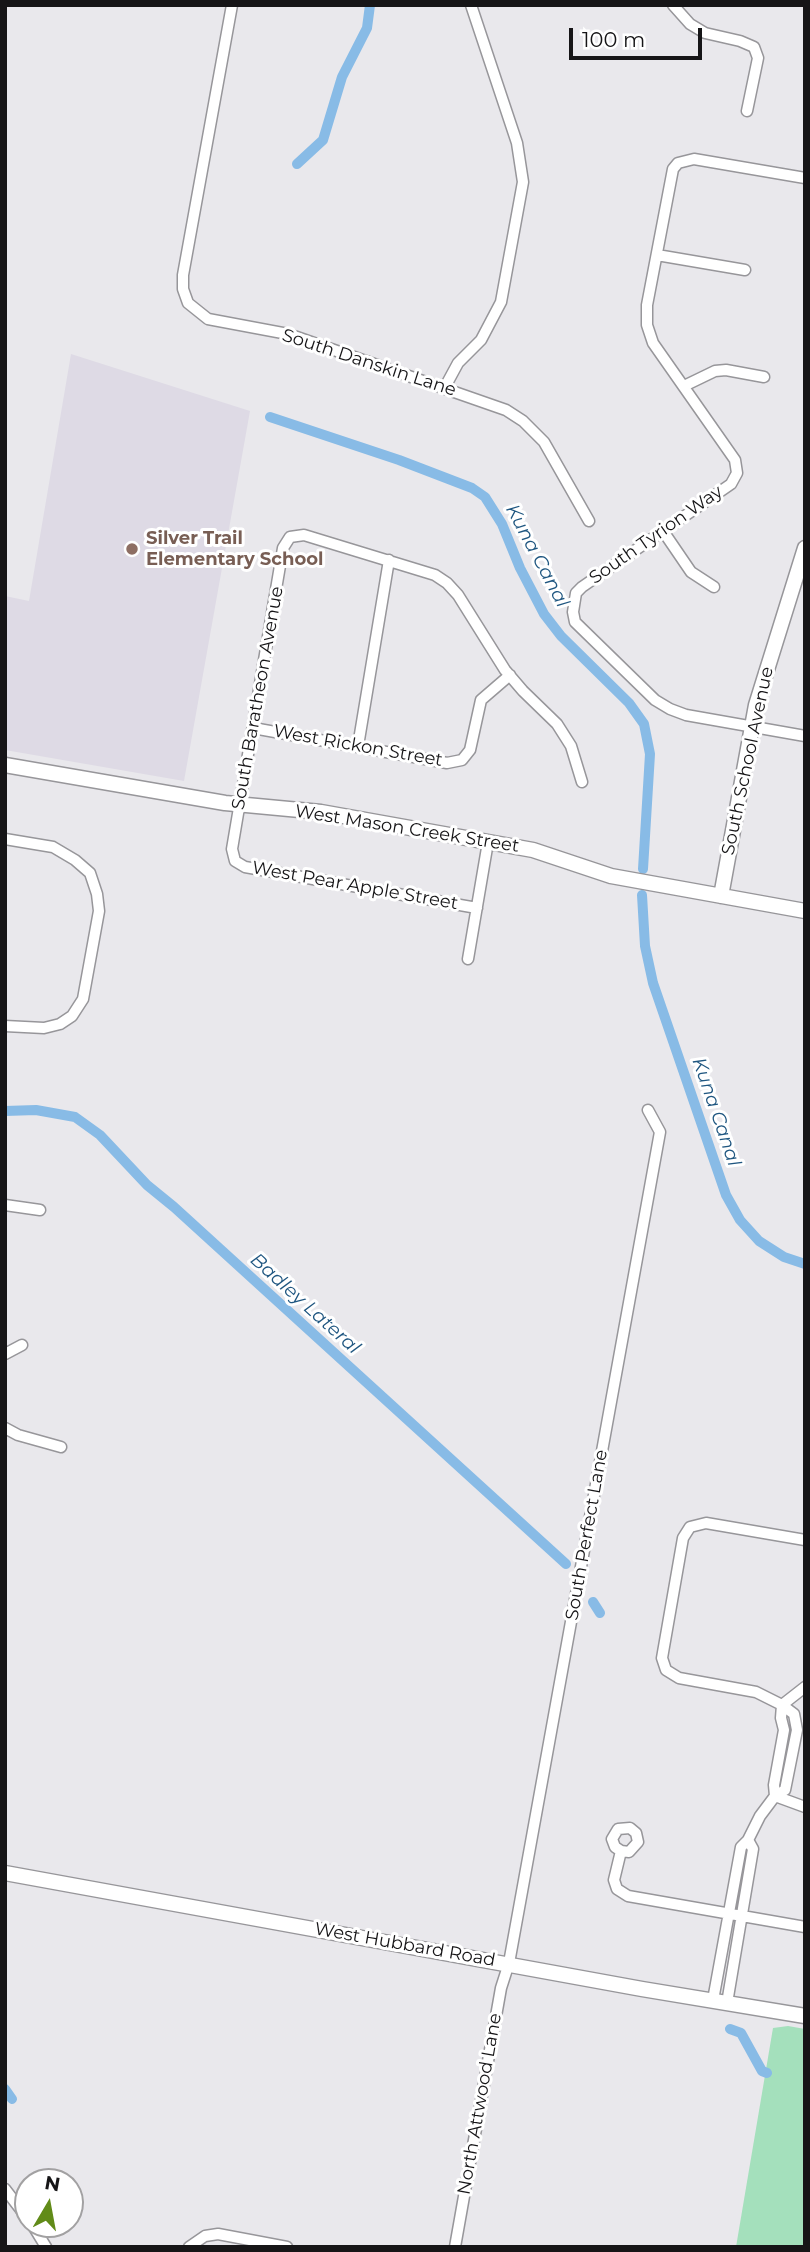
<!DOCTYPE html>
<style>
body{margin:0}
#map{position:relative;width:810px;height:2252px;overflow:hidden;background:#e9e8ec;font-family:Montserrat,sans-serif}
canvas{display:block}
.frame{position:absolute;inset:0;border:7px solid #161517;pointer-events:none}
.north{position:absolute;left:14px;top:2168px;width:70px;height:70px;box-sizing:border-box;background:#fff;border:2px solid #a2a1a2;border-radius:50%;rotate:10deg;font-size:19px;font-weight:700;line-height:28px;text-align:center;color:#161517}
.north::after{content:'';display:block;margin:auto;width:24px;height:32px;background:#618b18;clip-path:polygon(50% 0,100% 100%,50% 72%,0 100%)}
.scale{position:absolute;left:569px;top:28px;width:133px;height:32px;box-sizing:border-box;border:4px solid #161517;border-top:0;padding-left:9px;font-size:21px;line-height:24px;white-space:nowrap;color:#161517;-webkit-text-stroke:5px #fff;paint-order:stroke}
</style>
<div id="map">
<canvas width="810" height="2252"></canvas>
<div class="frame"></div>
<div class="north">N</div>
<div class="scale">100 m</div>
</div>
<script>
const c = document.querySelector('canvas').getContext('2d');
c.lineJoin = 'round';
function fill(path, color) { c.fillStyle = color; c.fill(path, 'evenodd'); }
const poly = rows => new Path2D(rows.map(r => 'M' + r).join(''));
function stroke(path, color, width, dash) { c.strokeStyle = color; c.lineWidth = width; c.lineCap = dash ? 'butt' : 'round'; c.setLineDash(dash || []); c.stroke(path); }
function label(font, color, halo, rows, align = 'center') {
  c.font = font + ' Montserrat,sans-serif'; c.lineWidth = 6; c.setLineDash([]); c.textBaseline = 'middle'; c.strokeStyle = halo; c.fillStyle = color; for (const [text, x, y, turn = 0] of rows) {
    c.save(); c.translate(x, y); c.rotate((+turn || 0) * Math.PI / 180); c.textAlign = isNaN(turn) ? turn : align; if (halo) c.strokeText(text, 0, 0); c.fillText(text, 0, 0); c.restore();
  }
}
const built = poly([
 [71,354,250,411,184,781,5,750,5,596,29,601]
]);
const green = poly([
 [788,2026,805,2029,805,2247,736,2247,773,2028]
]);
const canal = poly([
 [297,164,323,140,342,77,367,28,370,5],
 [270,417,399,460,472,488,485,497,502,524,520,568,544,614,561,636,629,703,644,724,650,754,643,869],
 [642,895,645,946,653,983,726,1195,740,1220,759,1241,784,1257,805,1264],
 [5,1111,36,1110,75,1117,100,1135,147,1185,174,1207,566,1564],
 [593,1602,600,1613],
 [730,2029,741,2033,762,2071,767,2073],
 [5,2089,12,2099]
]);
const street = poly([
 [232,5,183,275,183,289,188,303,208,319,288,334,506,410,523,421,544,442,589,521],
 [673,5,690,24,705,33,740,41,754,47,758,58,747,111],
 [805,178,694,159,678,163,673,169,647,305,647,325,653,343,735,460,737,473,731,484,582,587,576,593,573,612,575,622,655,700,670,709,686,715,805,736],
 [657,255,745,270],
 [684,386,715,371,726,370,764,377],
 [445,387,458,363,481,340,501,302,523,182,517,143,471,5],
 [663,531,691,572,714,587],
 [253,728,447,763,462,760,470,750,481,700,510,675],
 [358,746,389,560],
 [5,839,53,847,75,860,90,873,97,894,99,911,83,999,72,1016,60,1024,44,1028,5,1026],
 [477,908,245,867,235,861,232,849,283,548,290,537,304,535,435,575,447,583,458,595,505,670,523,691,557,724,571,746,582,782],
 [468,959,488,842],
 [5,1205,40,1210],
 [5,1354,22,1345],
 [5,1428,18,1435,61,1447],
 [805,1540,706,1523,690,1527,683,1538,662,1658,666,1670,679,1678,756,1692,782,1705,805,1687],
 [775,1796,805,1807],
 [748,1840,760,1816,775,1796,785,1790,797,1730,794,1714,782,1705,781,1718,784,1730,774,1785,775,1796],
 [621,1851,629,1852,638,1842,636,1833,630,1828,618,1829,612,1839,615,1847,621,1851,614,1880,617,1889,628,1896,805,1927],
 [713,2000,741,1847,748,1840,753,1849,727,2003],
 [5,2189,28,2219],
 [32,2224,46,2247],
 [189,2247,205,2236,218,2234,287,2247],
 [455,2247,501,1988,509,1963,660,1132,648,1110]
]);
const secondary = poly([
 [5,765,225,803,321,812,533,850,611,876,805,911],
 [721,896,756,705,805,548],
 [5,1873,642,1989,805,2016]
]);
const markers = [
 [132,549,7,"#8d6e63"]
];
const streetNames = [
 ["South Danskin Lane",369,363,18],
 ["South Tyrion Way",656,535,-35],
 ["South Baratheon Avenue",258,698,-80],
 ["West Rickon Street",358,746,10],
 ["South School Avenue",748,761,-78],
 ["West Mason Creek Street",407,829,9],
 ["West Pear Apple Street",355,886,10],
 ["South Perfect Lane",587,1535,-80],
 ["West Hubbard Road",405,1945,10],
 ["North Attwood Lane",480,2104,-80]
];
const educationNames = [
 ["Silver Trail",146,539],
 ["Elementary School",146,560]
];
const waterNames = [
 ["Kuna Canal",537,556,62],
 ["Kuna Canal",716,1112,71],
 ["Badley Lateral",305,1304,42]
];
fill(built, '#dedae5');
fill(green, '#a4e0bc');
stroke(canal, '#88bbe6', 10);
stroke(street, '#97969a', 13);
stroke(secondary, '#97969a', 17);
stroke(street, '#fff', 10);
stroke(secondary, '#fff', 14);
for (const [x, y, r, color] of markers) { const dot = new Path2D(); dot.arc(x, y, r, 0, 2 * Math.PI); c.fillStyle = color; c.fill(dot); stroke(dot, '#fff', 2.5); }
label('18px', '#161517', '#fff', streetNames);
label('bold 18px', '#785e54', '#fff', educationNames, 'left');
label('italic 19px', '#1f5680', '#fff', waterNames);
</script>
